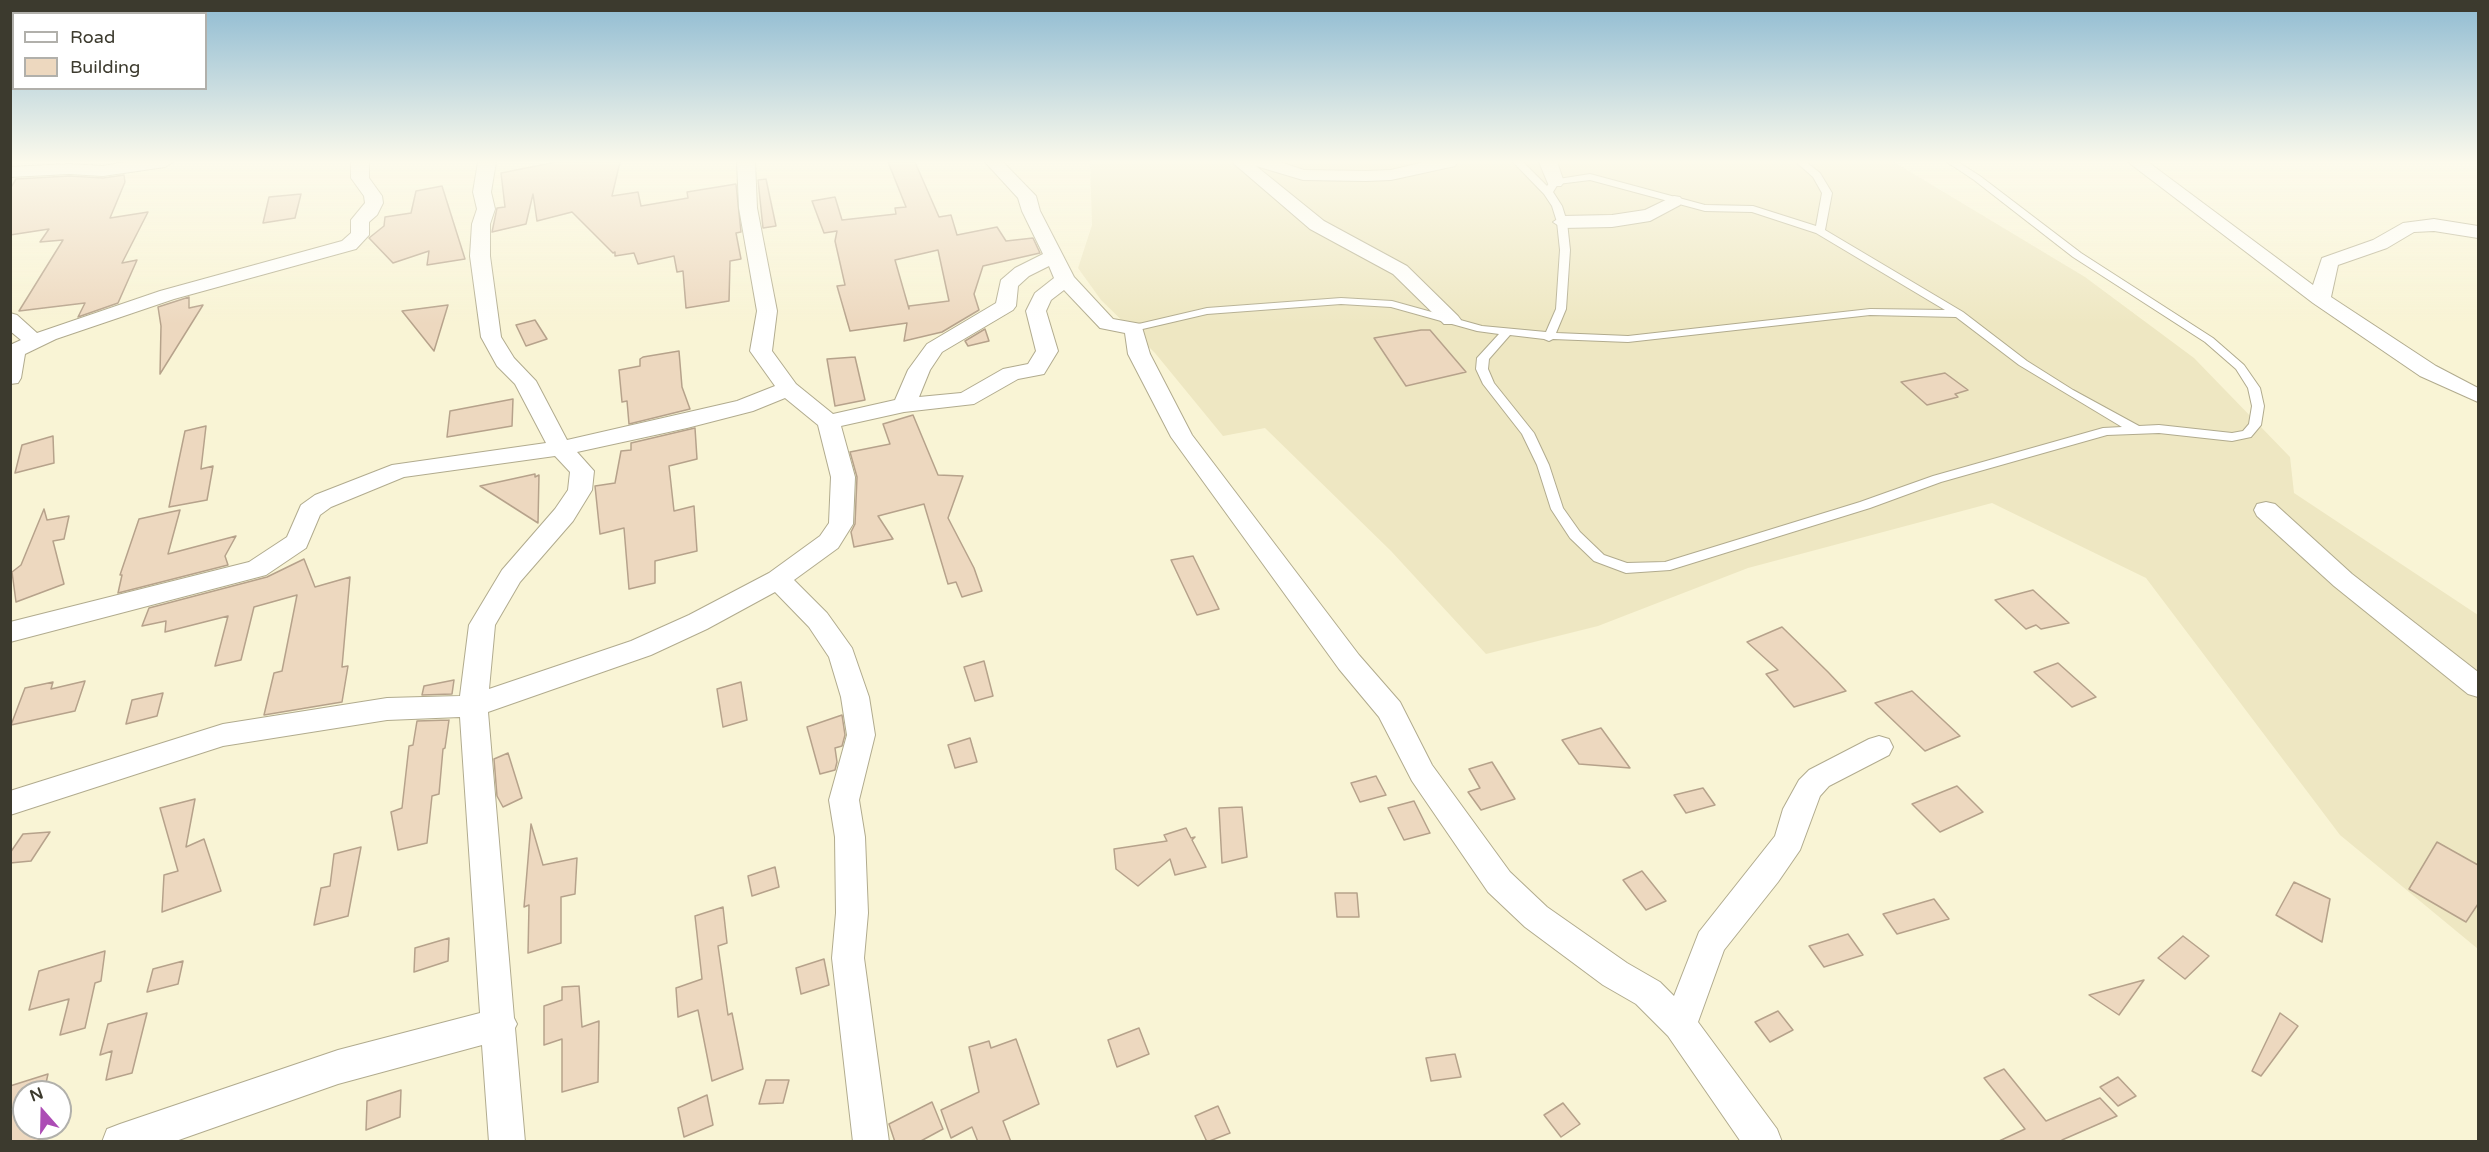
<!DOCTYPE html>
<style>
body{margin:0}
#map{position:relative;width:2489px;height:1152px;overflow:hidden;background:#f9f4d5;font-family:"Varela Round",sans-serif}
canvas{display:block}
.frame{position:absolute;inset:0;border:12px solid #3c3a2e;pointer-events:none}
.legend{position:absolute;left:12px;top:12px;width:195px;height:78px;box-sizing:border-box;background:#fff;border:2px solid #b1b0ab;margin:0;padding:8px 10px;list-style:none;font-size:18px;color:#3c3a2e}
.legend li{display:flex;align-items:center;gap:12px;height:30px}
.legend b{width:30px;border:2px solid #b1b0ab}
.north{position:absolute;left:12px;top:1080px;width:60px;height:60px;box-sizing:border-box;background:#fff;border:2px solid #b1b0ab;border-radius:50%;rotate:340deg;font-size:16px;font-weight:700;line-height:24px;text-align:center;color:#3c3a2e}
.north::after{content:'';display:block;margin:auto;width:21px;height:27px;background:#ac4cb5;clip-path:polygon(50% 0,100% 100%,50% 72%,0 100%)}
</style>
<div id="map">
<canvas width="2489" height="1152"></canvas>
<div class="frame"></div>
<ul class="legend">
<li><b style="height:8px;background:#fff"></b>Road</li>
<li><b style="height:16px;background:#edd8bf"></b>Building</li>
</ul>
<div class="north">N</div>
</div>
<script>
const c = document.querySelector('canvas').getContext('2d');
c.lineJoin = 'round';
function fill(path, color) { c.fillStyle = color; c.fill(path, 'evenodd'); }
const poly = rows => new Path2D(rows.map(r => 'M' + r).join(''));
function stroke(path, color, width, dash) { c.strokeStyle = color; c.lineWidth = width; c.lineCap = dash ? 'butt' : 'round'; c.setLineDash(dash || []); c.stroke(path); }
const built = poly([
 [1090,162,1894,162,2085,277,2194,358,2290,457,2294,493,2478,615,2478,949,2340,835,2146,578,1992,503,1748,568,1598,626,1486,654,1391,551,1265,428,1223,436,1155,353,1101,300,1078,268,1092,225]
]);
const building = poly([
 [556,162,620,162,612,196,638,192,641,206,688,198,687,192,736,184,741,232,736,233,741,259,730,261,729,301,686,308,683,271,677,272,674,256,638,264,634,253,615,256,615,252,613,253,572,212,537,221,533,194,526,224,492,232,497,208,505,207,501,173,556,162],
 [888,162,915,162,939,217,951,215,957,235,997,227,1006,241,1033,238,1040,253,983,266,974,294,979,310,942,332,904,341,907,323,850,331,837,286,845,285,835,241,837,231,824,233,812,201,835,197,842,220,896,214,895,208,906,207,888,162],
 [938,250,949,301,909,306,909,309,895,260,938,250],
 [124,175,125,182,110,218,148,212,122,263,137,260,118,303,78,317,85,303,19,311,63,240,40,242,49,229,10,235,10,189,16,179,69,176,103,178,124,175],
 [766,179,776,226,763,228,758,180,766,179],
 [442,186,465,259,427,265,429,251,393,263,369,238,384,226,385,217,411,213,416,191,442,186],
 [301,194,295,218,263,223,269,197,301,194],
 [189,297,189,308,203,305,160,374,161,326,158,307,189,297],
 [448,305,434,351,402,311,448,305],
 [535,320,547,339,526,346,516,325,535,320],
 [985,329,989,341,968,346,965,341,985,329],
 [1421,330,1430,330,1466,372,1406,386,1374,338,1421,330],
 [679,351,682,387,690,409,629,424,627,401,622,402,619,370,640,366,640,359,643,357,679,351],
 [855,357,865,400,835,406,827,359,855,357],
 [1945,373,1968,390,1955,394,1958,397,1927,405,1901,382,1945,373],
 [513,399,512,426,447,437,450,411,513,399],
 [913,415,938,475,963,476,948,518,974,568,982,591,962,597,956,582,948,584,924,504,878,516,893,539,854,547,851,532,855,524,857,477,850,452,890,444,883,424,913,415],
 [206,426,201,469,213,466,207,500,169,507,185,431,206,426],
 [695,428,697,459,669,466,674,511,694,506,697,551,655,561,655,583,629,589,624,528,600,534,595,486,615,483,621,451,631,450,631,443,695,428],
 [53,436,54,463,15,473,22,445,53,436],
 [535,474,535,477,539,475,538,523,480,486,535,474],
 [44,509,47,520,69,516,64,539,53,541,64,584,16,602,12,572,21,565,44,509],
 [180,510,168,554,236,536,225,556,228,565,118,593,122,575,120,575,139,519,180,510],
 [1193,556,1219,609,1197,615,1171,560,1193,556],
 [304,559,315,587,350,577,342,667,348,666,342,702,264,715,274,673,282,671,297,595,254,607,241,660,215,666,228,616,165,632,166,621,142,626,149,608,267,577,304,559],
 [2033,590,2069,623,2041,629,2036,625,2026,629,1995,600,2033,590],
 [1782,627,1828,672,1846,691,1794,707,1766,674,1778,670,1747,642,1782,627],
 [984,661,993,696,975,701,964,667,984,661],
 [2058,663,2096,697,2072,707,2034,672,2058,663],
 [454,680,452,694,422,695,424,686,454,680],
 [85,681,75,711,11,725,25,688,53,682,51,689,85,681],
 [741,682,747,720,723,727,717,689,741,682],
 [1912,691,1960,736,1925,751,1875,703,1912,691],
 [163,693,157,716,126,724,132,700,163,693],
 [842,715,845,735,842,746,835,748,837,762,835,770,820,774,807,727,842,715],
 [449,720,445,748,443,749,439,794,432,796,427,843,398,850,391,812,402,808,409,746,413,745,417,721,449,720],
 [1601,728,1630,768,1579,764,1562,740,1601,728],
 [970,738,977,762,955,768,948,745,970,738],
 [508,753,522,798,503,807,497,796,494,759,508,753],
 [1492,762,1515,799,1481,810,1468,792,1480,788,1469,769,1492,762],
 [1376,776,1386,795,1360,802,1351,783,1376,776],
 [1957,786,1983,812,1940,832,1912,804,1957,786],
 [1703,788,1715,805,1686,813,1674,795,1703,788],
 [195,799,186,847,204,839,221,891,162,912,164,875,178,871,160,808,195,799],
 [1414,801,1430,833,1404,840,1388,808,1414,801],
 [1242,807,1247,857,1222,863,1219,808,1242,807],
 [531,824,543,865,577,858,575,894,561,897,561,943,528,953,529,905,524,907,531,824],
 [1186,828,1191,838,1195,837,1192,840,1206,867,1175,875,1170,859,1138,886,1116,869,1114,849,1167,841,1164,835,1186,828],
 [50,832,31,861,10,863,10,853,23,834,50,832],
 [2437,842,2478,865,2478,904,2466,922,2409,889,2437,842],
 [361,847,348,916,314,925,321,888,330,886,334,854,361,847],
 [775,867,779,887,752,896,748,876,775,867],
 [1642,871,1666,901,1646,910,1623,880,1642,871],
 [2294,882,2330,899,2322,942,2276,915,2294,882],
 [1335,893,1357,893,1359,917,1337,917,1335,893],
 [1934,899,1949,919,1897,934,1883,914,1934,899],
 [723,907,727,943,718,946,728,1015,732,1013,743,1069,712,1081,698,1010,678,1017,676,988,702,979,695,916,723,907],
 [1848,934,1863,955,1824,967,1809,946,1848,934],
 [2183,936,2209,956,2185,979,2158,958,2183,936],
 [449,938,448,961,414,972,415,948,449,938],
 [105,951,101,981,95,983,85,1028,60,1035,69,999,29,1010,39,971,105,951],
 [824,959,829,985,801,994,796,968,824,959],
 [183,961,178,984,147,992,153,969,183,961],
 [2144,980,2119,1015,2089,995,2144,980],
 [579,986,582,1027,599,1021,598,1082,562,1092,562,1039,544,1045,544,1006,562,1000,562,987,579,986],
 [1778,1011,1793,1030,1770,1042,1755,1022,1778,1011],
 [147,1013,132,1073,106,1080,112,1051,100,1055,108,1024,147,1013],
 [2280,1013,2298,1026,2261,1076,2252,1071,2280,1013],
 [1139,1028,1149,1054,1117,1067,1108,1040,1139,1028],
 [1016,1039,1039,1104,1003,1121,1011,1142,978,1142,972,1127,951,1138,941,1110,979,1092,969,1047,989,1041,991,1048,1016,1039],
 [1455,1054,1461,1077,1431,1081,1426,1058,1455,1054],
 [2004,1069,2046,1121,2100,1098,2117,1116,2062,1140,2063,1142,1997,1142,2025,1129,1984,1078,2004,1069],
 [48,1074,44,1092,24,1092,24,1128,54,1128,52,1135,33,1142,10,1142,10,1086,48,1074],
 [2118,1077,2136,1096,2118,1106,2100,1087,2118,1077],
 [766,1080,789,1080,783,1103,759,1104,766,1080],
 [401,1090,400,1117,366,1130,367,1101,401,1090],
 [707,1095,713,1125,684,1137,678,1108,707,1095],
 [932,1102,943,1129,919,1142,895,1142,889,1124,932,1102],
 [1563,1103,1580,1124,1561,1137,1544,1115,1563,1103],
 [1218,1106,1230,1133,1207,1142,1195,1116,1218,1106]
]);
const service = poly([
 [1513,162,1523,162,1547,186,1552,180,1590,174,1705,205,1753,206,1816,226,1822,193,1813,177,1796,162,1806,162,1820,173,1832,193,1825,230,1963,312,2027,361,2073,390,2139,426,2159,425,2232,433,2243,431,2249,424,2252,406,2248,388,2236,369,2205,342,2073,257,1974,180,1947,162,1958,162,1980,176,2081,253,2213,338,2244,365,2260,388,2264,406,2261,425,2251,437,2232,441,2159,433,2107,435,1941,482,1870,508,1670,570,1626,573,1594,561,1570,538,1551,509,1537,465,1522,434,1483,384,1476,369,1477,358,1499,334,1477,331,1391,307,1341,304,1207,314,1134,331,1129,328,1130,326,1207,308,1341,298,1392,301,1482,326,1546,332,1556,309,1560,250,1557,222,1552,206,1544,194,1513,162],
 [1590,180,1705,211,1752,212,1816,233,1945,310,1870,309,1628,336,1556,333,1566,309,1570,250,1567,222,1562,206,1553,192,1558,184,1590,180],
 [1870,315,1956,317,2019,365,2122,427,2103,428,1933,476,1860,502,1665,562,1627,563,1604,555,1580,532,1563,508,1549,465,1534,433,1494,383,1488,369,1489,359,1510,335,1544,339,1549,341,1553,339,1628,342,1870,315]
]);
const minor = poly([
 [126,162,173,162,165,167,103,176,69,174,10,177,10,167,69,164,103,166,126,162],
 [351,162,369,162,369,178,382,196,383,203,377,215,369,222,369,235,356,249,174,299,56,339,25,354,21,378,18,383,10,384,10,345,21,340,10,331,10,313,17,315,37,333,160,291,342,241,351,233,351,220,365,203,364,196,351,178,351,162],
 [478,162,496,162,491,192,495,209,490,224,490,256,501,337,514,358,536,381,567,440,737,401,775,386,750,351,757,311,739,208,737,162,755,162,757,208,777,311,772,351,796,384,833,414,895,400,908,370,927,344,996,303,1001,280,1015,268,1043,254,1022,211,1018,198,985,162,1003,162,1036,196,1040,211,1074,277,1113,319,1141,324,1150,354,1192,435,1359,655,1400,702,1432,765,1510,872,1547,907,1627,963,1660,982,1674,996,1699,932,1775,836,1783,809,1799,780,1809,770,1869,739,1879,736,1889,739,1893,747,1889,755,1829,786,1820,796,1800,850,1778,882,1724,950,1698,1022,1777,1129,1782,1142,1741,1142,1668,1036,1636,1004,1603,985,1525,927,1488,892,1412,781,1379,717,1339,669,1171,437,1128,354,1125,333,1100,328,1064,290,1051,300,1046,311,1058,351,1044,374,1018,379,974,404,904,412,841,426,855,477,853,524,838,548,794,580,827,613,852,648,869,697,875,735,859,800,865,837,868,913,864,958,889,1142,853,1142,832,958,836,913,835,837,829,800,847,735,841,697,829,657,809,627,775,592,707,629,651,655,488,712,514,1018,517,1024,515,1028,525,1142,489,1142,482,1045,338,1084,173,1142,102,1142,107,1129,120,1124,338,1050,480,1013,460,717,387,720,223,746,10,815,10,791,223,724,387,698,460,696,469,625,502,570,555,509,568,490,570,472,555,456,404,477,331,507,320,515,306,548,266,575,10,642,10,622,249,562,287,537,301,505,315,495,392,465,546,443,515,384,497,366,481,337,470,256,472,224,477,209,473,192,478,162],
 [1049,266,1054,278,1035,293,1026,311,1036,351,1028,364,1003,369,961,393,919,397,930,370,942,352,1013,310,1016,306,1018,286,1029,276,1049,266],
 [785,398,818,425,831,477,829,523,820,536,769,573,689,615,631,641,489,689,495,625,520,582,573,521,592,490,594,471,577,452,687,428,753,411,785,398],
 [1232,162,1280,162,1304,170,1366,171,1391,170,1424,162,1457,162,1455,166,1391,180,1366,181,1303,180,1256,166,1324,221,1407,266,1458,316,1461,320,1458,324,1444,324,1393,274,1310,229,1232,162],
 [1539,162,1557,162,1564,182,1561,186,1549,186,1539,162],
 [2128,162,2148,162,2313,285,2322,258,2373,240,2403,223,2434,219,2478,226,2478,238,2434,231,2414,232,2387,248,2338,265,2331,297,2436,366,2478,388,2478,402,2420,376,2313,303,2128,162],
 [1674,196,1680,197,1683,201,1680,205,1650,221,1612,227,1562,228,1553,222,1562,216,1612,215,1645,210,1674,196],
 [2266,502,2275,504,2352,574,2478,672,2478,697,2468,694,2334,586,2257,516,2254,510,2257,504,2266,502]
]);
fill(built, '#eee7c2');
fill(building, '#edd8bf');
stroke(building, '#b6a28b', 1.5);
stroke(service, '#b1ab8e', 2);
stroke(minor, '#b1ab8e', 2);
fill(service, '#fff');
fill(minor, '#fff');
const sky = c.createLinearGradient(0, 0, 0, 324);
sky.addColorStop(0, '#8fbbd2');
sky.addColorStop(0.5, '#fcfaec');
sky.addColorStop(1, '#fcfaec00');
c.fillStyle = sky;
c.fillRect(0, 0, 2489, 324);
</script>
